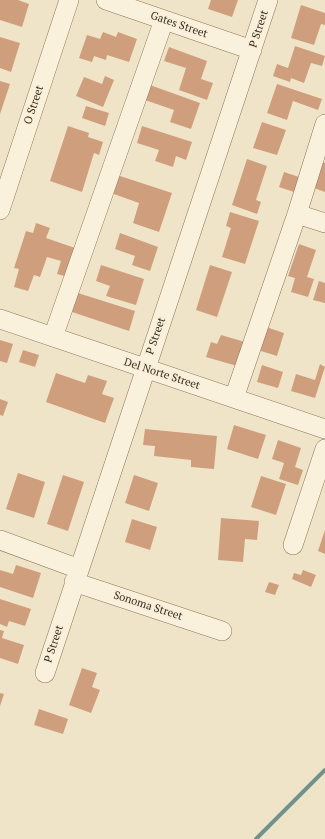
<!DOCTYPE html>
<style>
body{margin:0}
canvas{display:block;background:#f0e4c8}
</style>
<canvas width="325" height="839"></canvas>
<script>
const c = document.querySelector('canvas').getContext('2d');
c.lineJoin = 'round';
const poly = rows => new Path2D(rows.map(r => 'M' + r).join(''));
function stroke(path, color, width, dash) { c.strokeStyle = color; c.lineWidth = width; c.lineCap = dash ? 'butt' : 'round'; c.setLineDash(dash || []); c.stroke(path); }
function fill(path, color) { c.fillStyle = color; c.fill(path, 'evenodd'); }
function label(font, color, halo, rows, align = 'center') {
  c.font = font + ' "PT Serif",serif'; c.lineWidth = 3; c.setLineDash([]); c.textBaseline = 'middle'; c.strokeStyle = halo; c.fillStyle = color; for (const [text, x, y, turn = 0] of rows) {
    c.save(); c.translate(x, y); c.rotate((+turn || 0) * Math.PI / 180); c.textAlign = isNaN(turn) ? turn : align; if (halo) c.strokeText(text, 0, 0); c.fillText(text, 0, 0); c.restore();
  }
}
const stream = poly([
 [256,839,325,770]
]);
const building = poly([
 [0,0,18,0,29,4,22,27,0,20],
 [211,0,238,0,232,17,208,9],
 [301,5,325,13,325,25,321,24,314,45,291,38],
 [103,32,116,37,118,32,137,39,129,62,107,55,106,60,94,56,92,62,79,58,87,35,100,39],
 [0,37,20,43,11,72,0,68],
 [295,46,325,56,322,66,311,63,304,83,291,78,290,82,273,76,277,64,288,68],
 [169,47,207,61,201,79,213,83,207,100,179,90,186,68,164,61],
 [105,76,114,80,103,107,76,96,84,77,102,84],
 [0,81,10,84,0,114],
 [277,84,322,99,318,110,293,101,287,120,267,113],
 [150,85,200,103,191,129,170,122,174,110,145,100],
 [86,106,109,113,105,126,82,118],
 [262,122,286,130,277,155,253,148],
 [68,126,89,133,88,137,103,142,99,155,94,153,82,192,50,181],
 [142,126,192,142,186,160,176,156,173,167,155,161,159,150,137,143],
 [247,159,267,166,256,200,261,202,257,214,232,205],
 [322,162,325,163,325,192,314,188],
 [284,172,299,177,294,192,279,187],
 [117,175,172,193,159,232,133,223,139,203,111,193],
 [230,212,259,221,245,264,222,257,231,228,226,226],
 [36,223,50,228,46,238,78,249,68,277,57,274,61,261,47,257,40,277,34,275,28,291,14,287,19,269,14,268,26,231,33,233],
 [120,233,158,247,150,271,132,265,135,256,115,249],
 [299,244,316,250,307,277,314,279,308,297,291,292,295,278,288,276],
 [101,265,144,279,136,305,106,296,110,286,96,281],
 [210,265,232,272,217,317,196,310],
 [319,281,325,283,325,303,313,300],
 [78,293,135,311,129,331,72,312],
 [266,327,284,333,277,356,258,350],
 [221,335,245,342,237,366,206,357,211,342,217,344],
 [0,340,13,344,7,363,0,361],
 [23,350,39,355,35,367,19,362],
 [320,364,325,367,315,398,291,391,296,374,315,380],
 [262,365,283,372,278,388,257,382],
 [56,373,85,383,88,375,107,381,102,394,114,398,105,423,46,402],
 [0,399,8,402,3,416,0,415],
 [234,425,266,435,258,459,227,449],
 [145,429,217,436,214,469,191,467,191,460,154,456,155,446,143,445],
 [278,440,301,448,295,467,303,470,298,485,279,479,284,463,272,459],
 [18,473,45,482,34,518,6,509],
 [63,475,84,482,68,531,47,524],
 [134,475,158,483,149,511,125,503],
 [261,476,286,484,276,515,251,507],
 [221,518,259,521,257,540,245,539,243,562,218,560],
 [132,519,157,527,150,550,125,542],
 [325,530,325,554,318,551],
 [16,565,41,573,33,598,0,587,0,570,13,574],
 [303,570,316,575,311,587,292,579,294,573,301,575],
 [269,582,279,585,275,595,265,592],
 [0,599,31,609,25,626,9,621,7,627,0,624],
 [0,630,4,631,2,638,24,645,18,664,0,658],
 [82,668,97,673,92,687,100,690,91,713,69,705],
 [0,693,4,694,0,706],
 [39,709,68,719,63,734,34,725]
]);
const minor = poly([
 [106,0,252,50],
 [0,210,69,0],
 [297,214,325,223],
 [0,319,325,429],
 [53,337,164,20],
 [234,398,297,214,325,124],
 [0,540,79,569],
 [293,545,325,449],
 [74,582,222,631],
 [45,673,268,0]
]);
const streetNames = [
 ["Gates Street",179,25,19],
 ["P Street",259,29,-72],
 ["O Street",34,105,-72],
 ["P Street",156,336,-71],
 ["Del Norte Street",162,374,18],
 ["Sonoma Street",148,606,18],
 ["P Street",54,644,-72]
];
stroke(stream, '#6f938a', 4);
fill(building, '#cf9f7d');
stroke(minor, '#8d765c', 20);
stroke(minor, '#faf1dc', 19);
label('11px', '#3d2e20', '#f7eed8', streetNames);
</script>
